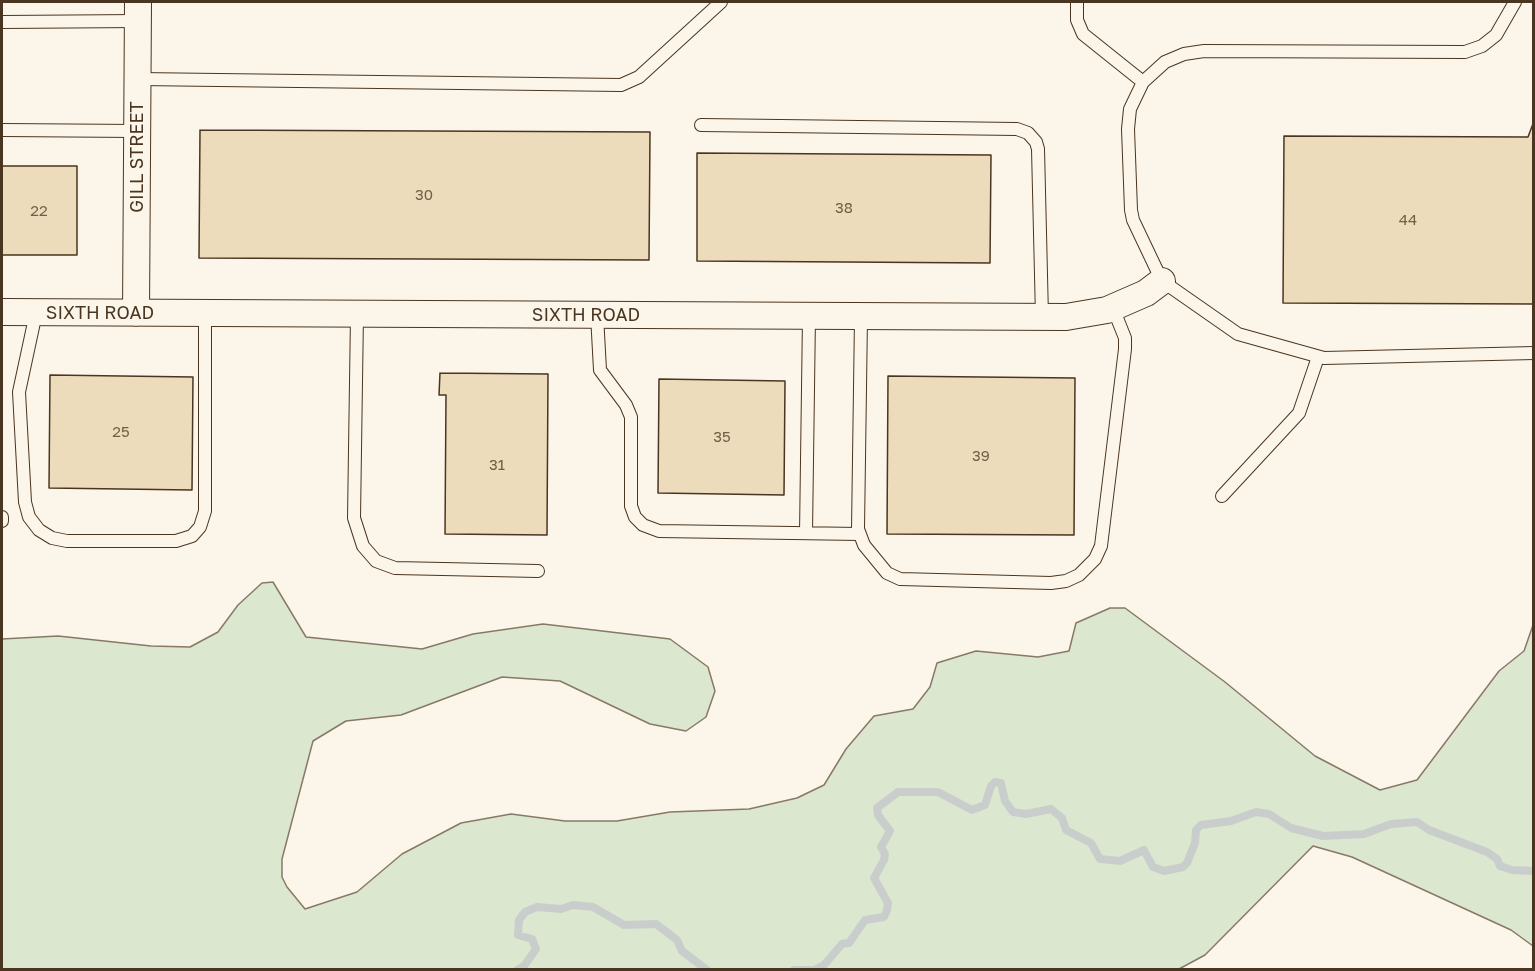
<!DOCTYPE html>
<style>
body{margin:0}
#map{position:relative;width:1535px;height:971px;overflow:hidden;background:#fbf6e9;font-family:"Golos Text",sans-serif}
canvas{display:block}
.frame{position:absolute;inset:0;border:3px solid #4a3520;pointer-events:none}
</style>
<div id="map">
<canvas width="1535" height="971"></canvas>
<div class="frame"></div>
</div>
<script>
const c = document.querySelector('canvas').getContext('2d');
c.lineJoin = 'round';
function fill(path, color) { c.fillStyle = color; c.fill(path, 'evenodd'); }
const poly = rows => new Path2D(rows.map(r => 'M' + r).join(''));
function stroke(path, color, width, dash) { c.strokeStyle = color; c.lineWidth = width; c.lineCap = dash ? 'butt' : 'round'; c.setLineDash(dash || []); c.stroke(path); }
function label(font, color, halo, rows, align = 'center') {
  c.font = font + ' "Golos Text",sans-serif'; c.lineWidth = 4.5; c.setLineDash([]); c.textBaseline = 'middle'; c.strokeStyle = halo; c.fillStyle = color; for (const [text, x, y, turn = 0] of rows) {
    c.save(); c.translate(x, y); c.rotate((+turn || 0) * Math.PI / 180); c.textAlign = isNaN(turn) ? turn : align; if (halo) c.strokeText(text, 0, 0); c.fillText(text, 0, 0); c.restore();
  }
}
const green = poly([
 [273,582,306,637,422,649,473,634,543,624,670,639,708,667,715,691,706,717,686,731,650,724,560,681,502,677,401,715,346,721,313,741,282,859,282,877,287,887,305,909,357,892,402,854,461,823,511,814,565,821,617,821,670,812,749,809,797,798,824,785,846,749,874,716,913,709,930,687,937,663,976,651,1038,657,1069,651,1076,623,1110,608,1125,608,1225,682,1315,756,1380,790,1417,780,1499,671,1524,651,1533,625,1533,946,1511,930,1352,857,1313,846,1205,955,1179,969,2,969,2,639,58,636,151,646,190,647,218,632,238,605,262,583,273,582]
]);
const stream = poly([
 [517,970,524,966,536,949,532,939,518,935,519,920,525,912,537,907,561,909,573,905,593,907,624,925,656,924,677,940,682,951,707,970],
 [794,970,811,970],
 [814,970,824,965,842,944,849,943,865,920,884,917,887,910,888,903,874,878,884,860,885,854,881,847,890,831,878,815,877,808,898,792,938,792,972,810,985,805,991,786,995,782,1001,783,1005,801,1013,812,1026,814,1051,809,1062,818,1066,830,1091,843,1100,859,1120,861,1144,850,1153,867,1164,871,1183,867,1187,863,1195,843,1196,830,1201,825,1231,821,1256,812,1269,814,1291,828,1323,836,1364,834,1391,824,1417,822,1429,830,1487,852,1497,859,1500,866,1512,870,1534,871]
]);
const building = poly([
 [1534,121,1534,304,1283,303,1284,136,1528,137,1534,121],
 [200,130,650,132,649,260,199,258,200,130],
 [697,153,991,155,990,263,697,261,697,153],
 [2,166,77,166,77,255,2,255,2,166],
 [440,373,548,374,547,535,445,534,446,395,439,395,440,373],
 [50,375,193,377,192,490,49,488,50,375],
 [888,376,1075,378,1074,535,887,534,888,376],
 [659,379,785,381,784,495,658,493,659,379]
]);
const lane = poly([
 [1077,2,1077,20,1083,34,1143,82],
 [1515,2,1496,35,1482,46,1465,52,1204,51,1184,54,1165,62,1143,82,1130,109,1128,129,1131,210,1133,220,1162,281,1238,334,1324,358,1534,353],
 [2,22,138,21],
 [138,79,621,85,639,77,721,2],
 [701,125,1017,129,1028,133,1036,142,1038,149,1042,317],
 [2,130,137,131],
 [36,313,19,392,25,502,29,517,39,530,52,538,67,541,176,541,192,536,200,527,205,511,205,313],
 [357,314,354,518,363,546,376,561,395,568,538,571],
 [597,315,600,370,626,405,631,417,631,506,635,517,643,525,659,531,859,534],
 [861,317,858,529,864,545,887,573,900,579,1051,583,1066,581,1079,575,1095,559,1101,546,1125,349,1125,338,1113,308],
 [1222,496,1299,413,1318,357],
 [2,517,2,521],
 [806,533,809,316]
]);
const street = poly([
 [2,312,1066,317,1107,310,1146,293,1162,281],
 [136,313,138,2]
]);
const numberNames = [
 ["30",424,195],
 ["38",844,208],
 ["22",39,211],
 ["44",1408,220],
 ["25",121,432],
 ["35",722,437],
 ["39",981,456],
 ["31",497,465]
];
const streetNames = [
 ["GILL STREET",137,157,-90],
 ["SIXTH ROAD",100,313],
 ["SIXTH ROAD",586,315]
];
fill(green, '#dce7d0');
stroke(green, '#887966', 1.5);
stroke(stream, '#c9cecd', 8);
fill(building, '#ecdcbc');
stroke(building, '#4a3520', 1.5);
stroke(lane, '#4a3520', 14);
stroke(street, '#4a3520', 28);
stroke(lane, '#fbf6e9', 12);
stroke(street, '#fbf6e9', 26);
label('15px', '#725f47', null, numberNames);
label('18px', '#4a3520', '#fbf6e9', streetNames);
</script>
